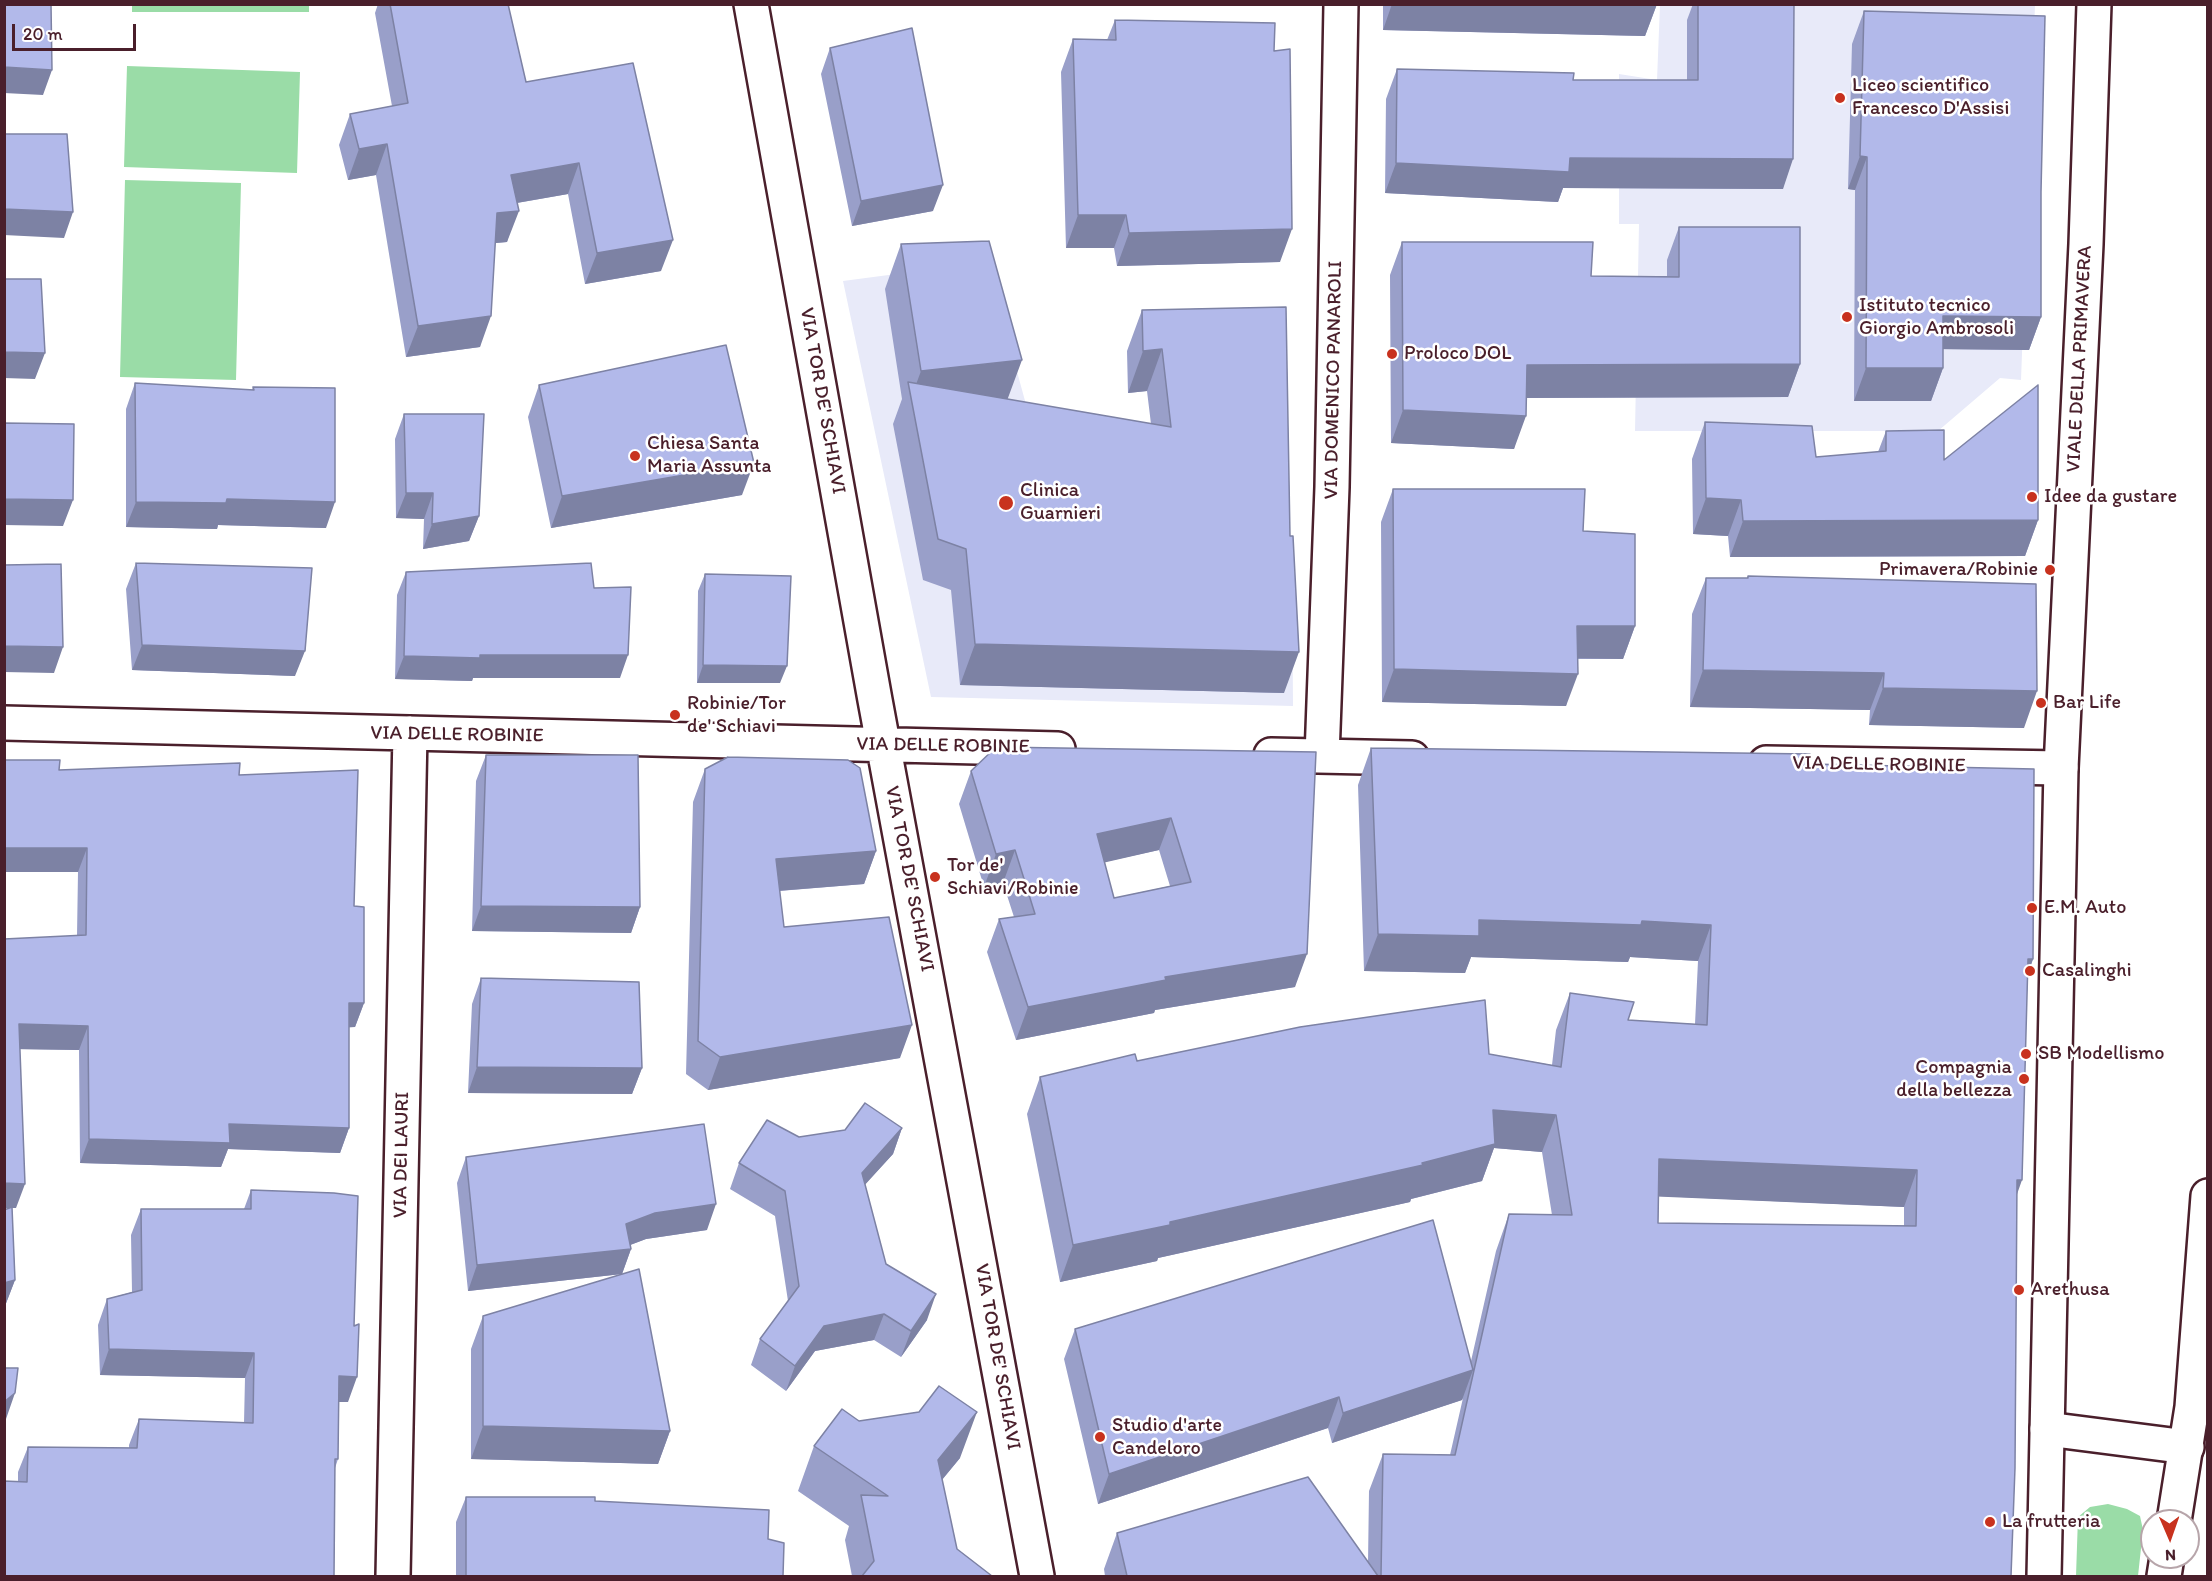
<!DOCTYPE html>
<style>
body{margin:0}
#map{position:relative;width:2212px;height:1581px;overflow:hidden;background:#fff;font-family:Itim,sans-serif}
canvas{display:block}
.frame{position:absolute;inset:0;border:6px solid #4a1f2b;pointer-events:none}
.north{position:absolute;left:2140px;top:1509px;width:60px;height:60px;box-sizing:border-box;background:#fff;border:2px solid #b7a5aa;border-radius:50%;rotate:178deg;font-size:16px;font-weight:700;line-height:24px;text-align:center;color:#4a1f2b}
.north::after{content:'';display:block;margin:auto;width:21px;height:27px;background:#c8321e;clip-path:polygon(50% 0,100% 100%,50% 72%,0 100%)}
.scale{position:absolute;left:12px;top:24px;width:124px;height:27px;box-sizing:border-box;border:3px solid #4a1f2b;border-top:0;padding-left:8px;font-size:18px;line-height:21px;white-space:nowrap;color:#4a1f2b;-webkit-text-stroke:4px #fff;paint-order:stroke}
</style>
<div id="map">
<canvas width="2212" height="1581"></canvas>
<div class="frame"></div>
<div class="north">N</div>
<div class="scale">20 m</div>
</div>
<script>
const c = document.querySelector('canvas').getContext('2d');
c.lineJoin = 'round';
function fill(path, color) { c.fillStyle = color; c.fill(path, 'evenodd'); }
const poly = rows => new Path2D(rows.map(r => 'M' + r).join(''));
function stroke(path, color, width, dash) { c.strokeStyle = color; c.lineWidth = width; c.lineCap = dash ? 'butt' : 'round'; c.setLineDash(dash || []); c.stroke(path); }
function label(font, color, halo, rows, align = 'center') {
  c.font = font + ' Itim,sans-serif'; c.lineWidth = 5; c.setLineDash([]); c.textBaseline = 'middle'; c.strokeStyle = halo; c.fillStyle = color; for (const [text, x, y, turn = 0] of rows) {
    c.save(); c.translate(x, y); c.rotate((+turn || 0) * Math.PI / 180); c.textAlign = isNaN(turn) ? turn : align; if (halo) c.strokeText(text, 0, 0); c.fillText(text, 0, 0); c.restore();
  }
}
const built = poly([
 [1660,5,2035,5,2021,380,2000,378,1938,431,1635,431,1639,224,1619,224,1619,74,1657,80],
 [987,262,1033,430,1292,563,1293,706,931,697,843,281]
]);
const green = poly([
 [132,5,309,4,309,12,132,12],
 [127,66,300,72,297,173,124,167],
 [125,180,241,183,236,380,120,377],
 [2108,1504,2127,1509,2140,1516,2143,1530,2138,1576,2076,1576,2078,1517,2090,1507]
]);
const street = poly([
 [751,4,875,700,1037,1576],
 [4,723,1058,749],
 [1271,755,1412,758],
 [1322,756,1332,487,1341,4],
 [1766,763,2061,768],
 [2047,1429,2187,1447],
 [393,1576,410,733]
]);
const secondary = poly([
 [2174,1521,2192,1407,2208,1196],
 [2044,1576,2061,768,2086,244,2094,4],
 [2164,1576,2167,1557]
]);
const wall = poly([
 [378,4,508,4,526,82,661,271,585,284,568,194,517,203,507,242,495,243,480,347,406,357,376,175,348,180,339,145,350,114,392,106,375,13],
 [1383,4,1657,4,1645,36,1383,30],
 [1693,4,1794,4,1783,189,1563,188,1558,202,1385,193,1386,99,1397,69,1573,80,1687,80,1687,20],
 [1864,11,2041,192,2041,317,2029,350,1943,349,1943,368,1931,401,1854,401,1855,190,1848,189,1852,44],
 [1115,20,1274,51,1280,262,1117,266,1114,248,1066,248,1061,72,1073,39,1107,40],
 [830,48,933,211,852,226,821,74],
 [1679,227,1800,364,1788,397,1526,398,1514,449,1391,443,1390,275,1402,242,1591,276,1667,276,1667,260],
 [901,244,1007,399,1151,424,1147,391,1128,393,1127,351,1142,310,1286,307,1284,693,960,685,951,590,923,580,893,424,902,399,885,289],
 [135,383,252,390,253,387,326,528,218,525,217,529,126,527,126,409],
 [539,385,742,495,551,528,528,417],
 [404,414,479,516,469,541,423,549,424,519,396,518,395,439],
 [1705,422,1816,457,1878,452,1886,431,1944,460,2038,520,2025,556,1730,557,1728,536,1693,534,1692,459],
 [1393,489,1583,531,1635,626,1623,659,1577,659,1566,706,1382,702,1381,522],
 [136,563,295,676,132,670,126,589],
 [406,572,594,588,620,678,473,678,472,681,395,679,397,595],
 [705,574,780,683,697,683,698,591],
 [1748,576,2024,728,1869,725,1870,710,1690,707,1692,614,1706,578,1747,578],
 [1371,748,1810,764,2033,959,2028,974,2017,1194,2011,1576,1105,1576,1104,1569,1117,1533,1368,1563,1369,1491,1383,1454,1450,1455,1463,1398,1462,1400,1332,1443,1328,1428,1098,1504,1064,1359,1075,1329,1471,1361,1496,1251,1509,1214,1552,1215,1542,1152,1494,1148,1482,1181,1411,1199,1410,1202,1158,1258,1157,1261,1060,1282,1027,1114,1040,1077,1137,1061,1489,1054,1552,1065,1556,1030,1570,993,1628,1020,1695,1024,1698,961,1630,957,1628,962,1471,957,1465,973,1364,971,1358,785],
 [1659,1196,1904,1207,1904,1226,1658,1223],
 [1316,752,1295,987,1155,1010,1154,1013,1016,1040,987,952,999,919,1014,917,1003,883,984,887,959,804,971,771],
 [1159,850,1170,886,1114,898,1104,862],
 [486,755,640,907,631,933,472,931,476,781],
 [705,769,876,851,864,884,779,891,784,927,900,1058,708,1090,686,1074,693,802],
 [59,770,239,775,354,906,364,1003,355,1027,349,1027,349,1128,340,1153,228,1149,221,1167,80,1163,79,1050,20,1049,16,1208,12,1208,15,1280,5,1306,9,1208,4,1208,4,939,77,936,78,872],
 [481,978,642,1068,632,1094,468,1093,472,1004],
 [902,1128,893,1154,865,1184,886,1264,927,1320,901,1357,874,1340,815,1351,786,1391,751,1365,760,1339,788,1301,775,1216,730,1189,739,1163],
 [466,1157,707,1230,646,1239,630,1245,631,1249,622,1274,468,1291,457,1183],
 [251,1190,348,1402,339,1402,338,1459,335,1468,334,1576,18,1482,18,1472,28,1447,129,1448,129,1445,139,1419,244,1423,245,1378,100,1375,98,1325,107,1299,132,1292,131,1235,141,1209,244,1209],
 [483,1316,670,1431,658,1464,471,1459,471,1349],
 [859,1421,960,1458,942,1480,957,1549,992,1576,852,1576,845,1540,849,1526,798,1491,814,1446],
 [466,1497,595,1501,768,1539,783,1576,456,1576,456,1522]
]);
const shadedWall = poly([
 [1392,4,1657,4,1645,36,1383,30],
 [4,67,52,70,43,95,4,93],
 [387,144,376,175,348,180,359,149],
 [1860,156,1867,157,1855,190,1848,189],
 [1570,158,1793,159,1783,189,1563,188,1558,202,1385,193,1396,163],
 [579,163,568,194,499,206,511,175],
 [943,185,933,211,852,226,861,201],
 [4,209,73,212,64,238,4,235],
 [519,211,507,242,485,244,497,213],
 [1078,215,1126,215,1114,248,1066,248],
 [1292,229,1280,262,1117,266,1129,233],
 [673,240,661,271,585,284,597,253],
 [491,316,480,347,406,357,418,326],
 [1943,316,2041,317,2029,350,1931,349],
 [1162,349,1147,391,1128,393,1143,351],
 [4,352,45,353,35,379,4,378],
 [1022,360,1005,406,911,398,921,371],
 [1800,364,1788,397,1515,398,1527,365],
 [1866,368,1943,368,1931,401,1854,401],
 [1403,410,1526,416,1514,449,1391,443],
 [754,463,742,495,551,528,562,496],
 [406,493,433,493,424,519,396,518],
 [1706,498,1741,500,1728,536,1693,534],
 [4,499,73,500,63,526,4,525],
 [227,499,335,502,326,528,218,525,217,529,126,527,136,502],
 [479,516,469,541,423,549,432,524],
 [2038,520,2025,556,1730,557,1743,521],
 [1577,626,1635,626,1623,659,1565,658],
 [975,644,1299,652,1284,693,960,685],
 [142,645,305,651,295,676,132,670],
 [4,646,63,647,54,673,4,672],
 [480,655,628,655,620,678,473,678,472,681,395,679,404,656],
 [703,665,787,666,780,683,697,683],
 [1394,669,1578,674,1566,706,1382,702],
 [1703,670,1884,673,1870,710,1690,707],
 [1883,688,2037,691,2024,728,1869,725],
 [1171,818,1159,850,1085,867,1097,834],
 [4,848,87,848,78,872,4,872],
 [1015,850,1003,883,984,887,996,854],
 [876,851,864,884,764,892,776,859],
 [481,906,640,907,631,933,472,931],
 [1479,920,1642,921,1711,925,1698,961,1630,957,1628,962,1471,957,1465,973,1364,971,1378,934],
 [1307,954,1295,987,1155,1010,1154,1013,1016,1040,1028,1007,1165,977],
 [2028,959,2033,959,2020,996],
 [349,1003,364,1003,355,1027,340,1028],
 [19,1024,88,1026,79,1050,10,1049],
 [912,1025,900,1058,708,1090,720,1057],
 [477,1067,642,1068,632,1094,468,1093],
 [1493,1110,1556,1115,1542,1152,1494,1148,1482,1181,1411,1199,1410,1202,1158,1258,1157,1261,1060,1282,1073,1245,1422,1163],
 [229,1124,349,1128,340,1153,228,1149,221,1167,80,1163,89,1139],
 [902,1128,893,1154,853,1198,862,1173],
 [1659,1159,1917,1170,1904,1207,1645,1196],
 [2017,1180,2022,1180,2009,1217],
 [4,1183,25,1184,16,1208,4,1208],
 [716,1204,707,1230,646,1239,617,1250,626,1224,655,1213],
 [631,1249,622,1274,468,1291,477,1265],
 [15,1280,5,1306,4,1306,4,1283],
 [936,1294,927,1320,901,1357,911,1331],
 [884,1314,874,1340,815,1351,786,1391,795,1366,824,1326],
 [109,1349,254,1353,245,1378,100,1375],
 [1473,1370,1462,1400,1332,1443,1343,1413],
 [339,1376,357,1377,348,1402,329,1402],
 [15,1393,6,1419,4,1420,4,1402],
 [1339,1397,1328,1428,1098,1504,1109,1474],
 [977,1412,960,1458,921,1505,938,1460],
 [483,1426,670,1431,658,1464,471,1459]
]);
const building = poly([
 [4,4,51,4,52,70,4,67,4,4],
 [390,4,508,4,526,82,633,63,673,240,597,253,579,163,511,175,519,211,497,213,491,316,418,326,387,144,359,149,350,114,408,103,390,4],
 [1698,4,1794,4,1793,159,1570,158,1569,172,1396,163,1397,69,1574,73,1573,80,1698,80,1698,4],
 [1864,11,2045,16,2041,192,2041,317,1943,316,1943,368,1866,368,1867,157,1860,156,1864,11],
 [1115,20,1275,23,1274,51,1290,49,1292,229,1129,233,1126,215,1078,215,1073,39,1116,40,1115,20],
 [912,28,943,185,861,201,830,48,912,28],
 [4,134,67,134,73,212,4,209,4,134],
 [1679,227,1800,227,1800,364,1527,365,1526,416,1403,410,1402,242,1593,242,1591,276,1679,277,1679,227],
 [989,241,1022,360,921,371,901,244,989,241],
 [4,279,41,279,45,353,4,352,4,279],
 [1286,307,1290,536,1293,536,1299,652,975,644,966,549,938,539,908,382,1171,427,1162,349,1143,351,1142,310,1286,307],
 [726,345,754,463,562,496,539,385,726,345],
 [135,383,254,390,253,387,335,388,335,502,227,499,226,503,136,502,135,383],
 [2038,385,2038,520,1743,521,1741,500,1706,498,1705,422,1812,426,1816,457,1886,451,1886,431,1944,430,1944,460,2038,385],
 [404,414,484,414,479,516,432,524,433,493,406,493,404,414],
 [4,423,74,424,73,500,4,499,4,423],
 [1393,489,1585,489,1583,531,1635,534,1635,626,1577,626,1578,674,1394,669,1393,489],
 [136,563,312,568,305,651,142,645,136,563],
 [591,563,594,588,631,587,628,655,480,655,480,658,404,656,406,572,591,563],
 [61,564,63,647,4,646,4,565,61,564],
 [705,574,791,576,787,666,703,665,705,574],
 [1748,576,2036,584,2037,691,1883,688,1884,673,1703,670,1706,578,1748,578,1748,576],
 [996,747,1316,752,1307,954,1165,977,1166,980,1028,1007,999,919,1035,914,1015,850,996,854,971,771,996,747],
 [1171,818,1191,882,1114,898,1097,834,1171,818],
 [1371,748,1810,754,1810,764,2034,769,2033,959,2028,959,2022,1180,2017,1180,2015,1468,2011,1576,1381,1576,1383,1454,1455,1455,1509,1214,1572,1215,1556,1115,1493,1110,1495,1144,1422,1163,1423,1165,1170,1222,1170,1225,1073,1245,1040,1077,1135,1054,1137,1061,1300,1027,1485,1000,1489,1054,1561,1067,1570,993,1634,1002,1628,1020,1707,1025,1711,925,1642,921,1641,925,1479,920,1479,936,1378,934,1371,748],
 [1659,1159,1917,1170,1916,1226,1658,1223,1659,1159],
 [486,755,638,755,640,907,481,906,486,755],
 [728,757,848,760,860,768,876,851,776,859,784,927,889,917,912,1025,720,1057,698,1041,705,769,728,757],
 [4,760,60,760,59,770,240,763,239,775,358,770,354,906,364,907,364,1003,349,1003,349,1128,229,1124,230,1143,89,1139,88,1026,19,1024,25,1184,4,1183,4,939,86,935,87,848,4,848,4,760],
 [481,978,639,982,642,1068,477,1067,481,978],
 [865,1103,902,1128,862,1173,886,1264,936,1294,911,1331,884,1314,824,1326,795,1366,760,1339,799,1286,785,1191,739,1163,767,1120,799,1137,845,1130,865,1103],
 [704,1124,716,1204,655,1213,626,1224,631,1249,477,1265,466,1157,704,1124],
 [251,1190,334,1193,358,1196,354,1326,359,1324,357,1377,339,1376,338,1459,335,1459,334,1576,4,1576,4,1481,27,1482,28,1447,137,1448,139,1419,253,1423,254,1353,109,1349,107,1299,142,1290,141,1209,251,1209,251,1190],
 [12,1207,15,1280,4,1283,4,1210,12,1207],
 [1433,1220,1473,1370,1343,1413,1339,1397,1109,1474,1075,1329,1433,1220],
 [639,1269,670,1431,483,1426,483,1316,639,1269],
 [4,1368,18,1368,15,1393,4,1402,4,1368],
 [939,1386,977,1412,938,1460,957,1549,992,1576,862,1576,874,1561,861,1495,888,1496,814,1446,842,1409,859,1421,919,1412,939,1386],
 [1308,1477,1378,1576,1127,1576,1117,1533,1308,1477],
 [466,1497,595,1497,595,1501,769,1510,768,1539,784,1543,783,1576,466,1576,466,1497]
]);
const markers = [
 [1840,98,6,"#c8321e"],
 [1847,317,6,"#c8321e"],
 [1392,354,6,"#c8321e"],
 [635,456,6,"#c8321e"],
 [2032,497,6,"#c8321e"],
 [1006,503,8,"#c8321e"],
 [2050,570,6,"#c8321e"],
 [2041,703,6,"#c8321e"],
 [675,715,6,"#c8321e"],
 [935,877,6,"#c8321e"],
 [2032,908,6,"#c8321e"],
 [2030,971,6,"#c8321e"],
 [2026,1054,6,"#c8321e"],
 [2024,1079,6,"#c8321e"],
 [2019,1290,6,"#c8321e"],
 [1100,1437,6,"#c8321e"],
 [1990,1522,6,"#c8321e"]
];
const poiNames = [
 ["Liceo scientifico",1852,86],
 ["Francesco D'Assisi",1852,109],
 ["Istituto tecnico",1859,306],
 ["Giorgio Ambrosoli",1859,329],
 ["Proloco DOL",1404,354],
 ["Chiesa Santa",647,444],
 ["Maria Assunta",647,467],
 ["Clinica",1020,491],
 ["Guarnieri",1020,514],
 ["Idee da gustare",2044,497],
 ["Primavera/Robinie",2038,570,"right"],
 ["Bar Life",2053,703],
 ["Robinie/Tor",687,704],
 ["de' Schiavi",687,727],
 ["Tor de'",947,866],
 ["Schiavi/Robinie",947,889],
 ["E.M. Auto",2044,908],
 ["Casalinghi",2042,971],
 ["SB Modellismo",2038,1054],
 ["Compagnia",2012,1068,"right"],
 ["della bellezza",2012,1091,"right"],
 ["Arethusa",2031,1290],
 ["Studio d'arte",1112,1426],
 ["Candeloro",1112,1449],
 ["La frutteria",2002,1522]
];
const streetNames = [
 ["VIALE DELLA PRIMAVERA",2080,359,-87],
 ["VIA DOMENICO PANAROLI",1334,380,-89],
 ["VIA TOR DE' SCHIAVI",822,401,80],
 ["VIA DELLE ROBINIE",457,735,1],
 ["VIA DELLE ROBINIE",943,746,1],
 ["VIA DELLE ROBINIE",1879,765,1],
 ["VIA TOR DE' SCHIAVI",909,879,79],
 ["VIA DEI LAURI",402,1155,-89],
 ["VIA TOR DE' SCHIAVI",997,1357,80]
];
fill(built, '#e8eaf9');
fill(green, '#9adca7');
stroke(street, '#4a1f2b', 38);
stroke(secondary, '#4a1f2b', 38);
stroke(street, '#fff', 33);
stroke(secondary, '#fff', 33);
fill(wall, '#999fc9');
fill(shadedWall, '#7d82a4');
fill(building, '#b2b9ea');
stroke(building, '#7d82a4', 1.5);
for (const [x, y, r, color] of markers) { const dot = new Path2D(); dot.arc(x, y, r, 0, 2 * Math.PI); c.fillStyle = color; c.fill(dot); stroke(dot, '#fff', 2); }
label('20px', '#4a1f2b', '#fff', poiNames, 'left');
label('20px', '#4a1f2b', '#fff', streetNames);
</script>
